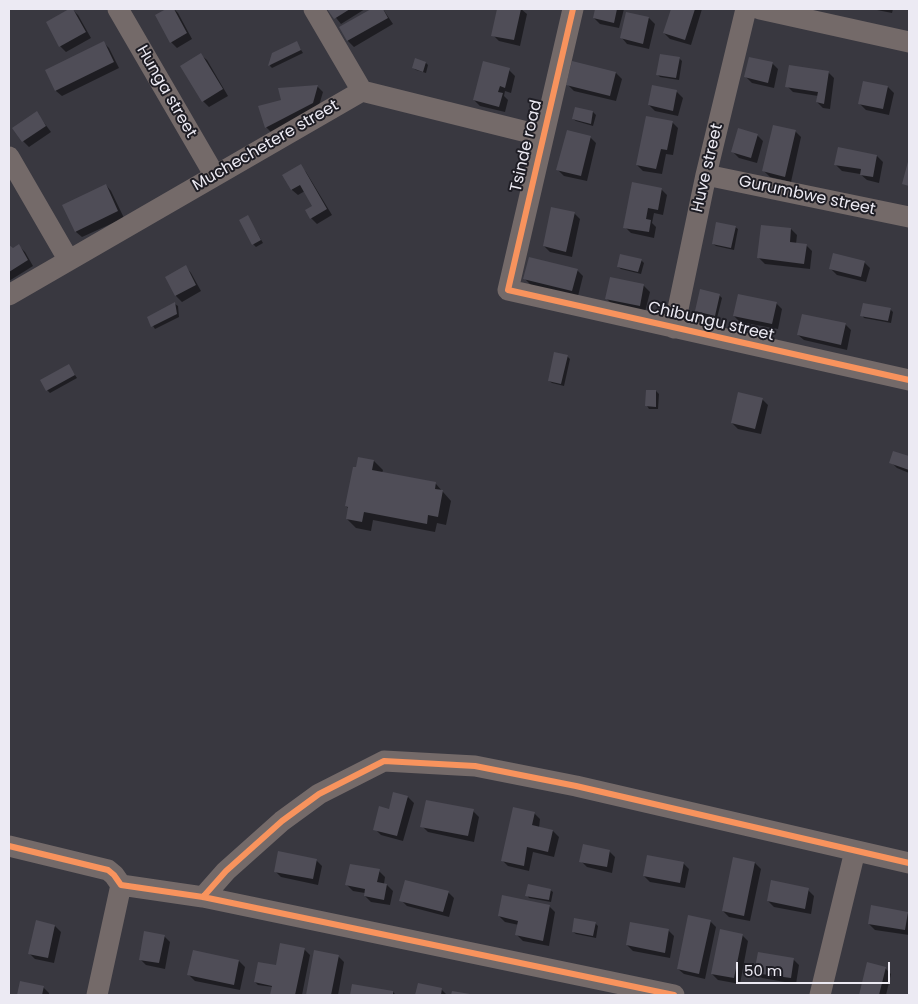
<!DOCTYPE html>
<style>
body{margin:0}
#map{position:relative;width:918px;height:1004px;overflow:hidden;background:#393840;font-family:Poppins,sans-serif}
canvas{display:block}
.frame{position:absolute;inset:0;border:10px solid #eceaf3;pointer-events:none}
.scale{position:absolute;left:736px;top:962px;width:154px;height:22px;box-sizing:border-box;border:2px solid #eceaf3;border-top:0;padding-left:6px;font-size:15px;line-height:18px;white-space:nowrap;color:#eceaf3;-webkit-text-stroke:4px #1e1d24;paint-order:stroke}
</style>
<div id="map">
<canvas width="918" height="1004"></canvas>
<div class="frame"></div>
<div class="scale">50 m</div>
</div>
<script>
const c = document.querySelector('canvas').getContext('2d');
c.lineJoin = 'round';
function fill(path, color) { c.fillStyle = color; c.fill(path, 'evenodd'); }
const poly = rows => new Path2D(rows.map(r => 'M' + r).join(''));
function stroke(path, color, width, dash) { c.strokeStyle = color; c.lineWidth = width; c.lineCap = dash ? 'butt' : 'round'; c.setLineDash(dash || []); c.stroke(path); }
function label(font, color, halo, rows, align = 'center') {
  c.font = font + ' Poppins,sans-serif'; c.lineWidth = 4; c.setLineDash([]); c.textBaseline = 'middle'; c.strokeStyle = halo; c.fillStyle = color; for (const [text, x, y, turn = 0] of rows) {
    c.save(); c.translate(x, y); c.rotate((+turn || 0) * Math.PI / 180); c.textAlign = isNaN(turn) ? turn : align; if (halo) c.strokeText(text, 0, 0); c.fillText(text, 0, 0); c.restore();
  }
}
const shadow = poly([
 [72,9,78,15,91,38,66,52,60,46,47,23],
 [168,9,174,9,178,13,192,39,177,48,171,42,157,15],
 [329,9,365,9,341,24],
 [374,9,383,9,393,24,354,47,348,41,341,28],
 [498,9,521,9,527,14,520,46,499,41,493,35],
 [596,9,624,9,619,28,600,24,594,18],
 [672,9,702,9,691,45,670,39,664,33],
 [872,9,893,9,892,13],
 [627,13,649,18,655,24,649,49,627,44,622,38],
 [103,42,109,48,119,68,62,96,56,91,47,71],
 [296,42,303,53,272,68,270,66,273,54],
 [201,55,207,60,228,96,209,107,203,101,182,66],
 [679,58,682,61,679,80,660,77,658,75],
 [426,63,428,65,426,73,416,70,413,68],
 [772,63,778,69,774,88,752,83,746,77],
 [509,70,515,76,511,93,505,91,504,96,508,100,505,112,480,106,474,100],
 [828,72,834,78,830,109,823,108,817,102,818,96,793,92,787,86],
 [616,73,622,79,616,101,574,91,568,85],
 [317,86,323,92,318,109,272,133,266,127],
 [888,87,894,93,889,115,866,110,860,104],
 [677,92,683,98,678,116,655,111,649,105],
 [36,112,51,132,29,147,23,141],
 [593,112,596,115,593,126,576,121,573,119],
 [672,122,678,128,673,155,666,154,662,174,643,171,637,165],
 [795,131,801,137,791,182,770,177,764,171],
 [757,135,763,141,757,163,739,158,733,152],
 [590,137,596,143,587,181,564,176,558,170],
 [877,156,883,162,879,183,867,180,860,174,842,171,836,165],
 [300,166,306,172,332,215,317,224,311,218,314,207,305,191,298,195,292,190,284,176],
 [106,185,111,191,124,218,82,237,76,232,64,205],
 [661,189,667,195,663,215,654,213,652,223,656,227,654,238,631,233,625,227],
 [574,213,580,219,572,257,550,252,544,246],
 [248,217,263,243,256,247,253,244],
 [762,226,791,229,797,235,796,244,806,245,812,251,810,269,765,264,759,258],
 [735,227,738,229,734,250,716,246,713,244],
 [9,246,13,249,19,246,25,252,33,266,9,281],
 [641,260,644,263,641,274,621,269,618,267],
 [864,262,870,268,866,282,837,275,831,269],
 [186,267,191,273,201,291,182,302,176,296,166,277],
 [577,270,583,276,578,296,531,285,525,279],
 [611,279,644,286,650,292,645,312,613,305,607,299],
 [719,295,722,298,717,318,699,314,696,311],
 [776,303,782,309,778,329,740,322,734,316],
 [175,304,178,306,179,317,155,329,153,326],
 [890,309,893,312,891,323,864,318,862,315],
 [845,324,851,330,847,350,804,340,798,335],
 [567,356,570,359,564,386,552,383,549,381],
 [69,366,77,378,50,393,47,390],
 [656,391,659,394,658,409,649,409,647,406],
 [762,399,768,405,761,434,738,429,732,423],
 [894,452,909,458,909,473,897,468,891,462],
 [359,458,374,461,383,470,382,473,436,484,451,501,446,525,437,523,435,532,373,520,371,531,356,528,347,519,349,509,346,506],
 [408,797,414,803,403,841,381,835,375,829,390,810],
 [473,811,479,817,474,842,428,832,422,826],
 [534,813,540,819,539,828,553,831,559,837,554,857,533,852,529,871,508,866,502,860],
 [609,851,615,857,612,873,587,867,581,861],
 [734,859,755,863,761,869,750,921,729,917,723,911],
 [316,860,322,866,318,885,281,877,275,871],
 [683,863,689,869,685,888,650,882,644,876],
 [379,871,385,877,384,884,387,885,393,891,390,905,371,902,365,896,365,893,353,891,347,885],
 [550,890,553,892,551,902,529,898,527,895],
 [808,890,814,896,811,914,774,907,768,901],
 [448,892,454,898,449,917,407,906,401,900],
 [549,906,555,912,549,946,523,941,517,935,519,925,505,922,499,916],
 [907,913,909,915,909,935,875,930,869,924],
 [710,921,716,927,705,979,684,974,678,969],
 [595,923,598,926,596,938,576,934,573,932],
 [55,926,61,932,54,963,35,959,29,953],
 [668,930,674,936,670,958,633,951,627,945],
 [742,935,748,941,740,984,718,980,712,974],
 [164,936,170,942,165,969,146,965,140,959],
 [304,949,310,955,302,995,271,995,273,987,258,985,255,982,275,966],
 [315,952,338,956,344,962,338,995,307,995],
 [793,959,799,965,796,984,762,978,756,972],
 [239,961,245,967,240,990,195,981,189,975],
 [868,964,885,968,891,974,886,995,861,995],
 [21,982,43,987,49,993,49,995,18,995],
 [419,984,441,989,447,995,416,995],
 [353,985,393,992,396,995,351,995]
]);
const building = poly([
 [69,9,73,9,86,32,59,47,46,22],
 [166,9,174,9,187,33,170,43,155,15],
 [327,9,350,9,334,19],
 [371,9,383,9,388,18,347,41,339,27],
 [497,9,521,9,514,40,491,36],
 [595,9,617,9,614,23,593,18],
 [671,9,695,9,685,40,663,33],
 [626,12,649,17,643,44,620,38],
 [104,41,114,62,55,91,45,70],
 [297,41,301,50,268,66,272,53],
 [201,53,223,89,202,102,180,66],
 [660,54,680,57,676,78,656,75],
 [749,57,773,62,768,83,744,77],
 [415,58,426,62,423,72,412,68],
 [483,61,510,68,505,88,500,86,498,92,503,93,499,107,473,100],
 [572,61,616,72,610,96,566,85],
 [789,65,829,71,824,104,816,102,818,92,785,87],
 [863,81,888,86,883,109,858,104],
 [318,85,313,103,265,128,258,106,281,100,278,88],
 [652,85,677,90,673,111,648,105],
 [575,107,593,111,591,124,572,119],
 [37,111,46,126,22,142,12,128],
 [646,116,673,121,667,150,661,149,656,169,636,165],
 [773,125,796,130,785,177,762,171],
 [738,128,758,134,751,158,731,152],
 [567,130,591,136,581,176,556,170],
 [838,147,877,155,873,177,860,175,861,169,834,165],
 [909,158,909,186,902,184],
 [301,164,327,209,310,219,305,210,312,206,300,185,291,190,282,175],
 [632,182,662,188,658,210,648,208,646,219,651,220,649,232,623,228],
 [106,184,118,211,75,232,62,205],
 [551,207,575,212,566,252,543,246],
 [248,215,261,240,252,245,239,220],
 [716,222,736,226,731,248,712,244],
 [761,225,791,228,790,242,807,244,804,264,757,258],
 [19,244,28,260,9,272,9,245,13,248],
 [833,253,865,261,861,277,829,269],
 [620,254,642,259,638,272,617,267],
 [529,257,578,269,572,291,523,279],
 [186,265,196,285,175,296,165,277],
 [610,277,644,284,640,306,605,299],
 [700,289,720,294,715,316,695,311],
 [738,294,777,302,772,324,733,316],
 [175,302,177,314,151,327,147,317],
 [863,303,891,308,888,321,860,316],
 [802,314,846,323,841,345,797,335],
 [554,352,568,355,561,384,548,381],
 [69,364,75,375,46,391,40,380],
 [646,390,656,390,656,407,645,406],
 [738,392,763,398,755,429,731,423],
 [893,451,909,456,909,470,889,463],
 [358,457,374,460,372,470,436,482,435,489,443,490,438,517,428,515,427,524,364,512,362,522,346,519,348,507,345,506,353,467,356,467],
 [393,792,408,796,397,836,373,830,379,806,389,809],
 [426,800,474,809,468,836,420,827],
 [513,807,535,812,532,825,553,830,548,852,527,847,524,866,501,861],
 [583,844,610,850,607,867,579,862],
 [278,851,317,859,313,879,274,872],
 [647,855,684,862,680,883,643,876],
 [733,857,755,862,744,916,722,911],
 [350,864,380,869,377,882,387,884,384,900,364,896,365,889,345,885],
 [405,880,449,891,443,912,399,901],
 [771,880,809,888,805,909,767,901],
 [528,884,551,889,549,900,525,896],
 [502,895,550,905,543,941,515,935,518,921,498,916],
 [871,905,908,912,905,930,868,924],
 [688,915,711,920,699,974,677,969],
 [574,918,596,922,593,936,572,932],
 [36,920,55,925,48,958,28,954],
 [630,922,669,929,665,953,626,945],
 [720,929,743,934,734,978,711,974],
 [144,931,165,935,159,963,139,960],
 [280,943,305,948,295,995,270,995,272,986,254,982,258,962,276,965],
 [193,950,239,960,234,985,187,975],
 [314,950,339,955,331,995,306,995],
 [758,952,794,958,791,978,754,973],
 [867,962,886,967,879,995,859,995],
 [20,981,44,986,42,995,17,995],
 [418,983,442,988,441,995,415,995],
 [352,984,393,991,393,995,350,995],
 [452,991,470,994,470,995,451,995]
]);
const minor = poly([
 [118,9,215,176],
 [314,9,362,91],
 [573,9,508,290,909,380],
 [760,9,909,42],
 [9,157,68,259],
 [706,175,909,217],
 [9,295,362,91,543,136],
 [674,328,706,175,746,9],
 [9,846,108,870,114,875,121,885,203,897,674,995],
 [203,897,226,871,282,821,319,794,384,761,475,766,576,786,909,863],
 [97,995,121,885],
 [820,995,855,851]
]);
const cycleway = poly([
 [573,9,508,290,909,380],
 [9,846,108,870,114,875,121,885,203,897,674,995],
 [203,897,226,871,282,821,319,794,384,761,475,766,576,786,909,863]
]);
const streetNames = [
 ["Hunga street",166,92,60],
 ["Muchechetere street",266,146,-30],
 ["Tsinde road",527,146,-77],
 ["Huve street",708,168,-77],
 ["Gurumbwe street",807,196,12],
 ["Chibungu street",711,322,13]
];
fill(shadow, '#0007');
fill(building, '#4f4d57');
stroke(minor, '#746a69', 21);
stroke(cycleway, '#f8935d', 6);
label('16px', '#eceaf3', '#1e1d24', streetNames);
</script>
